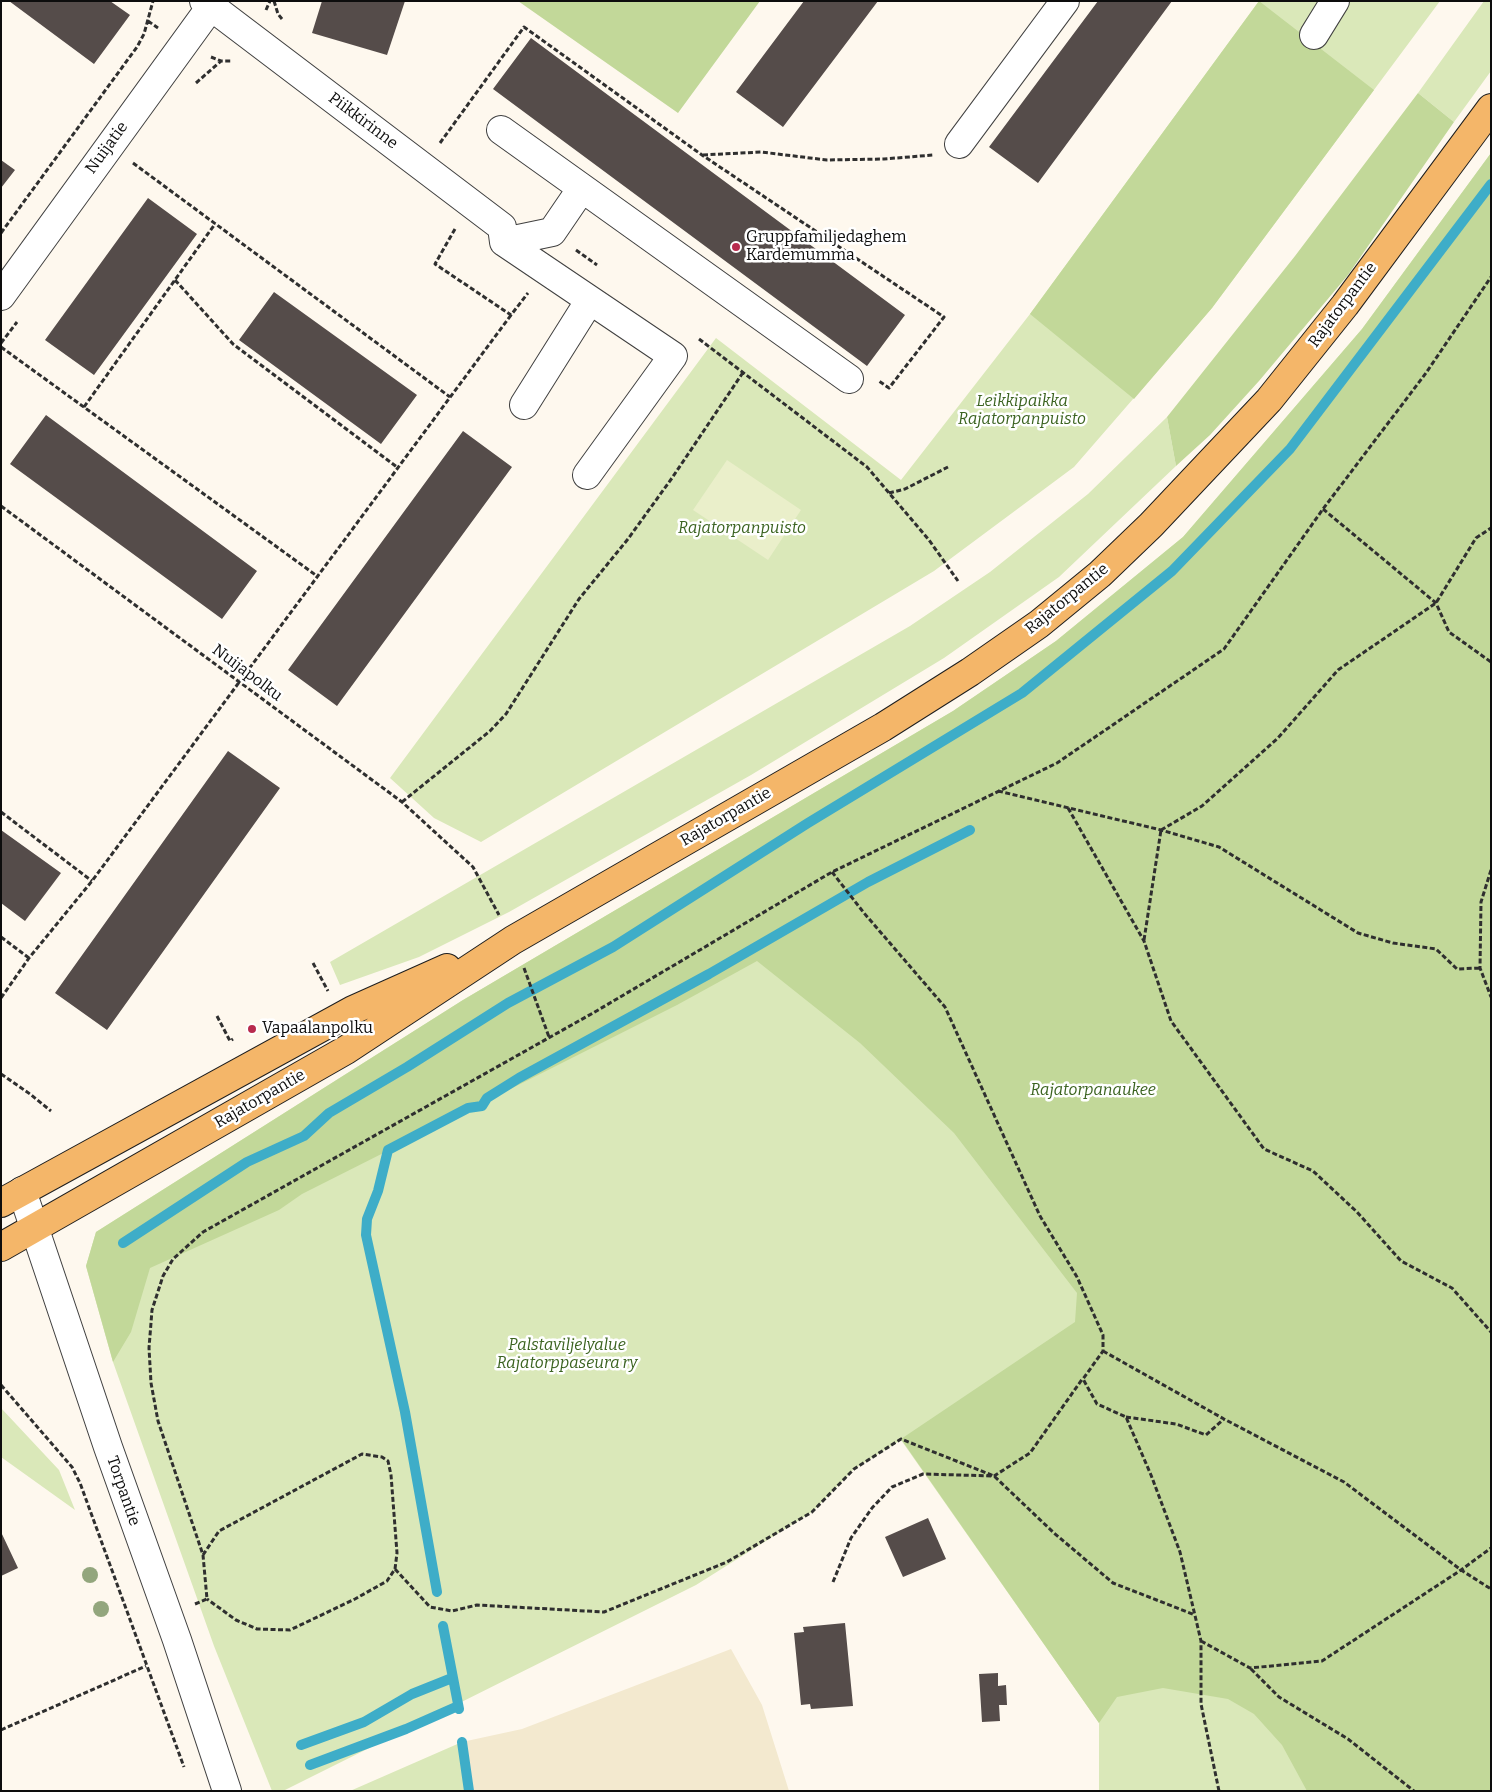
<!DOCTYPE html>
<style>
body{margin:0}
#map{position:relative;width:1492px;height:1792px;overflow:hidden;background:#fef8ee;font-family:Bitter,serif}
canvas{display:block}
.frame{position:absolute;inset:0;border:2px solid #0d0d0d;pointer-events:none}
</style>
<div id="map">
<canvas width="1492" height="1792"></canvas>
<div class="frame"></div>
</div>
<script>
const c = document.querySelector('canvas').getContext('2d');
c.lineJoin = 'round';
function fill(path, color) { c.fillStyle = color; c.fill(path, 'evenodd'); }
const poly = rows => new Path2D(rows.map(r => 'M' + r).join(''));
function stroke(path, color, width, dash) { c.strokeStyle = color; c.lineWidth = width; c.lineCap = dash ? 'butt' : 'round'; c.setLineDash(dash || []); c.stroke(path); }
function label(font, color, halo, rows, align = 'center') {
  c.font = font + ' Bitter,serif'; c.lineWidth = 5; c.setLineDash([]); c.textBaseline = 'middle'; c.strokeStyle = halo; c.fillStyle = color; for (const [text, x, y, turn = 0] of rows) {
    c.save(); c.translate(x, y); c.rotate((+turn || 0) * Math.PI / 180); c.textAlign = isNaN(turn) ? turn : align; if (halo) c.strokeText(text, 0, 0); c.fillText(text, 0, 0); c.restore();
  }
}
const farmland = poly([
 [731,1649,762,1705,789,1791,469,1791,462,1742,522,1729]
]);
const green = poly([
 [1259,1,1440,1,1212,308,1074,467,934,571,481,842,434,818,390,778,716,338,901,480,1030,314],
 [1484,1,1491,1,1491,71,1454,122,1418,93],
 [1491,153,1491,1791,1099,1791,1099,1723,901,1440,854,1469,812,1512,696,1585,283,1791,272,1791,214,1646,113,1362,86,1266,96,1232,463,1000,953,711,1056,641,1183,537,1362,329],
 [1167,417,1176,466,1059,577,944,658,751,775,509,912,419,957,340,985,330,962,910,626,990,572,1088,494],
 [1,1408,59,1470,75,1510,1,1457],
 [462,1742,469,1791,350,1791]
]);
const forest = poly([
 [518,1,760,1,678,113],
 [1259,1,1374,90,1212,308,1134,399,1030,314],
 [1418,93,1454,122,1348,275,1259,381,1210,435,1176,466,1167,417,1295,256],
 [1491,153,1491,1791,1307,1791,1282,1745,1254,1714,1228,1699,1163,1688,1117,1697,1099,1723,901,1439,1075,1322,1077,1293,954,1133,860,1043,757,961,677,1005,302,1194,279,1210,150,1268,131,1332,113,1362,86,1266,96,1232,463,1000,953,711,1056,641,1183,537,1362,329]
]);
const pitch = poly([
 [727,460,801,510,768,560,693,510]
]);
const stream = poly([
 [123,1243,247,1162,304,1136,329,1113,407,1067,508,1003,613,947,808,823,1022,693,1172,571,1290,449,1491,184],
 [437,1592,405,1412,366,1235,367,1219,378,1191,388,1150,468,1108,482,1106,487,1098,519,1078,709,974,868,882,970,830],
 [443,1626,459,1709],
 [462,1742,469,1791],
 [301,1745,364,1722,412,1694,452,1678],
 [310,1765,406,1729,458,1706]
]);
const building = poly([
 [9,1,110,1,130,15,94,64],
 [322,1,405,1,387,55,312,33],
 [804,1,878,1,783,127,736,92],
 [1098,1,1172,1,1038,183,989,147],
 [531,38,905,315,867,366,493,89],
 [1,160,15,170,1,188],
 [148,198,197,234,94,375,45,340],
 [274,292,417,395,381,444,239,340],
 [46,415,257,571,222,619,10,464],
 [463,431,512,467,337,706,288,670],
 [228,751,280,788,107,1030,55,993],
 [1,830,61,873,25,921,1,903],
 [928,1518,946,1559,903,1577,885,1537],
 [1,1532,18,1568,1,1576],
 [845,1623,853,1706,811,1709,810,1704,801,1705,794,1633,804,1632,803,1627],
 [998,1673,998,1686,1006,1685,1007,1705,999,1705,1000,1721,982,1722,979,1674]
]);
const path = poly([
 [274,1,278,14,282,19],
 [266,10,270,1],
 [148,21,158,28],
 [211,57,221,61,232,61],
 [196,83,221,61],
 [440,143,524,27,702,155,944,317,889,388,879,381],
 [703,155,761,152,827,160,884,159,933,155],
 [133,163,450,397],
 [455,229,435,264,511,315,528,293],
 [1,233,137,47,144,34,153,1],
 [576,250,597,265],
 [175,280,233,344,397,467],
 [699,339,867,467,929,540,958,581],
 [1,343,17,322],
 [1,347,317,576],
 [84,407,215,224],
 [889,493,905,489,948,467],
 [1,506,402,802,473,867,499,915],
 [1323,509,1436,603,1449,632,1491,662],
 [998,791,1161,830,1219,847,1358,933,1393,943,1436,949,1457,969,1480,968],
 [402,802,490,731,506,714,579,599,628,539,672,478,744,371],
 [1068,808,1144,941,1171,1021,1264,1149,1313,1171,1357,1212,1401,1261,1452,1288,1491,1332],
 [1,812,92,881],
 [1161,830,1202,806,1278,738,1338,670,1436,603,1476,538,1491,528],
 [1491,870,1481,902,1480,968,1491,997],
 [832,872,864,913,945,1007,1040,1216,1077,1277,1103,1335,1103,1351,1083,1379,1097,1404,1126,1417,1151,1475,1180,1552,1201,1641,1201,1704,1219,1791],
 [1,937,29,958],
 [1144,940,1161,830],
 [313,963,328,991],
 [524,968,549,1037],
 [1,998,29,958,92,881,511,315],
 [217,1016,230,1041,233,1039],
 [1,1074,30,1094,51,1111],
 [1103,1351,1224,1419,1344,1482,1461,1570,1491,1589],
 [1,1385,72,1467,80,1483,184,1767],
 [1126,1417,1176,1424,1206,1435,1224,1419],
 [203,1555,219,1531,362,1454,382,1457,388,1461,391,1475,397,1553,395,1569,387,1581,355,1599,290,1630,257,1629,236,1620,207,1599],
 [395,1569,430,1607,452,1611,477,1605,604,1612,727,1562,812,1512,854,1469,901,1439,994,1476,1054,1533,1113,1583,1195,1615],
 [833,1582,851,1538,872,1508,892,1487,923,1474,994,1476,1030,1453,1083,1378],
 [195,1604,207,1599,203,1555,158,1421,151,1383,149,1348,152,1310,163,1276,173,1259,203,1232,593,1013,832,872,1057,763,1224,649,1323,509,1426,373,1491,277],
 [1201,1641,1250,1668,1322,1661,1461,1570,1491,1548],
 [1251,1669,1279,1697,1348,1739,1414,1791],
 [1,1730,146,1666]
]);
const minor = poly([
 [204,1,502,227,504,242],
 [1314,35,1335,1],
 [501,130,849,379],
 [959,144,1065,1],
 [504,242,673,356,587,475],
 [504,242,552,232,582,188],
 [1,296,215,1],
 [524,405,590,300],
 [22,1191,108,1447,177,1640,227,1791]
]);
const major = poly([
 [1,1203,353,1010,447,968],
 [1,1247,346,1050,513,940,883,727,970,672,1039,624,1100,574,1151,525,1269,400,1345,305,1491,108]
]);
const trees = [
 [90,1575],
 [101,1609]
];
const markers = [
 [736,247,5,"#b82a4d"],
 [252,1029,5,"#b82a4d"]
];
const streetNames = [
 ["Piikkirinne",363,121,37],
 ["Nuijatie",107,148,-54],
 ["Rajatorpantie",1343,305,-53],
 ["Rajatorpantie",1067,599,-39],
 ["Nuijapolku",247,673,37],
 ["Rajatorpantie",726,817,-30],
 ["Rajatorpantie",260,1099,-30],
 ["Torpantie",123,1491,71]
];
const poiNames = [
 ["Gruppfamiljedaghem",746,238],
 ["Kardemumma",746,256],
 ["Vapaalanpolku",262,1029]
];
const parkNames = [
 ["Leikkipaikka",1022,402],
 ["Rajatorpanpuisto",1022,420],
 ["Rajatorpanpuisto",742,529],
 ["Rajatorpanaukee",1093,1091],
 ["Palstaviljelyalue",567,1346],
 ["Rajatorppaseura ry",567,1364]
];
fill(farmland, '#f3e9cf');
fill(green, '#dae8b9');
fill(forest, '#c2d899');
fill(pitch, '#eaefca');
stroke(stream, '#3eadc8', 10);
fill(building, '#554c4a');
stroke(minor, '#404040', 30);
stroke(major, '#1e1e1e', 30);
stroke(path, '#2f2f2f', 3, [5, 2.5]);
stroke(minor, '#fff', 28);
stroke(major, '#f4b669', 28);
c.fillStyle = '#93a67d';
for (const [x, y] of trees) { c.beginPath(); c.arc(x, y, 8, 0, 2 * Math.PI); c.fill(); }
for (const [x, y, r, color] of markers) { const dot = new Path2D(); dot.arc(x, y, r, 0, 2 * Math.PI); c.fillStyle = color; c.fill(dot); stroke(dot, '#fff', 2); }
label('16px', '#0d0d0d', '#fff', streetNames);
label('16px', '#0d0d0d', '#fff', poiNames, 'left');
label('italic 16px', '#3b6320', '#fff', parkNames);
</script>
